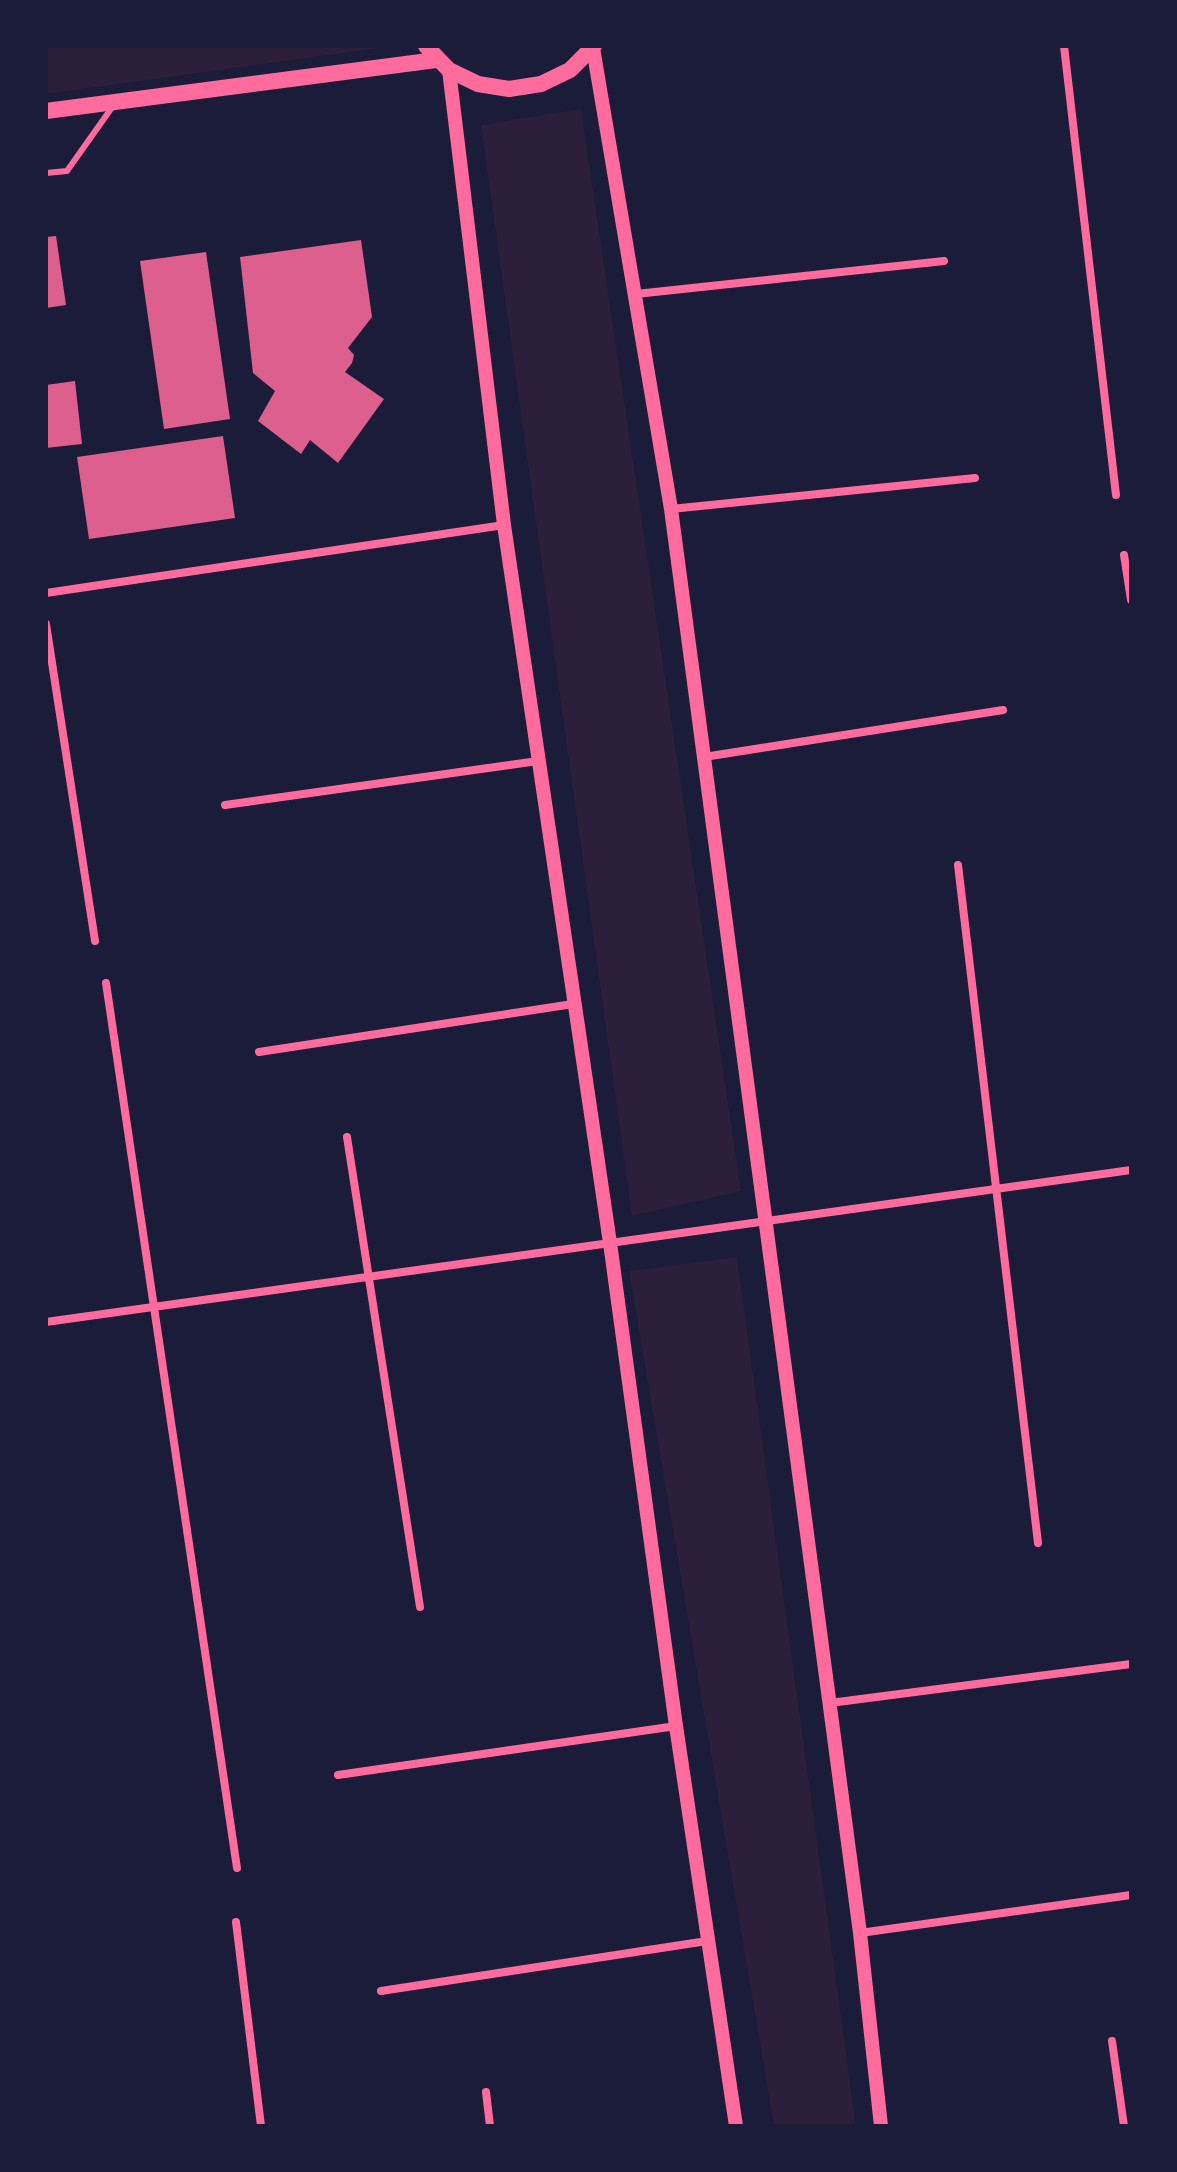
<!DOCTYPE html>
<style>
body{margin:0}
#map{position:relative;width:1177px;height:2172px;overflow:hidden;background:#1b1b3a;font-family:"Zilla Slab",serif}
canvas{display:block}
.frame{position:absolute;inset:0;border:48px solid #1b1b3a;pointer-events:none}
</style>
<div id="map">
<canvas width="1177" height="2172"></canvas>
<div class="frame"></div>
</div>
<script>
const c = document.querySelector('canvas').getContext('2d');
c.lineJoin = 'round';
function fill(path, color) { c.fillStyle = color; c.fill(path, 'evenodd'); }
const poly = rows => new Path2D(rows.map(r => 'M' + r).join(''));
function stroke(path, color, width, dash) { c.strokeStyle = color; c.lineWidth = width; c.lineCap = dash ? 'butt' : 'round'; c.setLineDash(dash || []); c.stroke(path); }
const green = poly([
 [46,46,394,46,46,94],
 [581,109,741,1191,632,1216,481,125],
 [737,1257,856,2126,774,2126,629,1271]
]);
const building = poly([
 [56,236,66,305,46,308,46,237],
 [361,240,372,317,348,348,354,355,352,363,345,372,384,399,338,463,310,440,301,454,258,421,275,391,253,373,240,257],
 [206,252,230,419,164,429,140,261],
 [75,381,82,444,46,448,46,385],
 [223,436,235,518,89,539,77,457]
]);
const service = poly([
 [46,173,67,171,113,106]
]);
const minor = poly([
 [1064,46,1116,495],
 [636,294,944,261],
 [671,509,975,478],
 [1124,555,1131,600],
 [46,593,504,525],
 [46,624,95,941],
 [704,757,1003,710],
 [225,805,538,761],
 [958,865,1038,1543],
 [106,983,237,1868],
 [259,1052,573,1004],
 [347,1137,420,1607],
 [46,1322,1131,1170],
 [830,1703,1131,1664],
 [338,1775,676,1726],
 [236,1922,261,2126],
 [860,1933,1131,1895],
 [381,1991,707,1941],
 [1112,2041,1124,2126],
 [486,2092,490,2126]
]);
const tertiary = poly([
 [593,48,671,509,860,1933,881,2126],
 [449,70,504,525,610,1243,676,1726,736,2126]
]);
const secondary = poly([
 [426,46,449,70,478,84,509,89,541,84,570,70,594,46],
 [46,111,436,60]
]);
fill(green, '#2a1e3b');
fill(building, '#dd5f8e');
stroke(service, '#ff6b9d', 6);
stroke(minor, '#ff6b9d', 8);
stroke(tertiary, '#ff6b9d', 14);
stroke(secondary, '#ff6b9d', 16);
</script>
